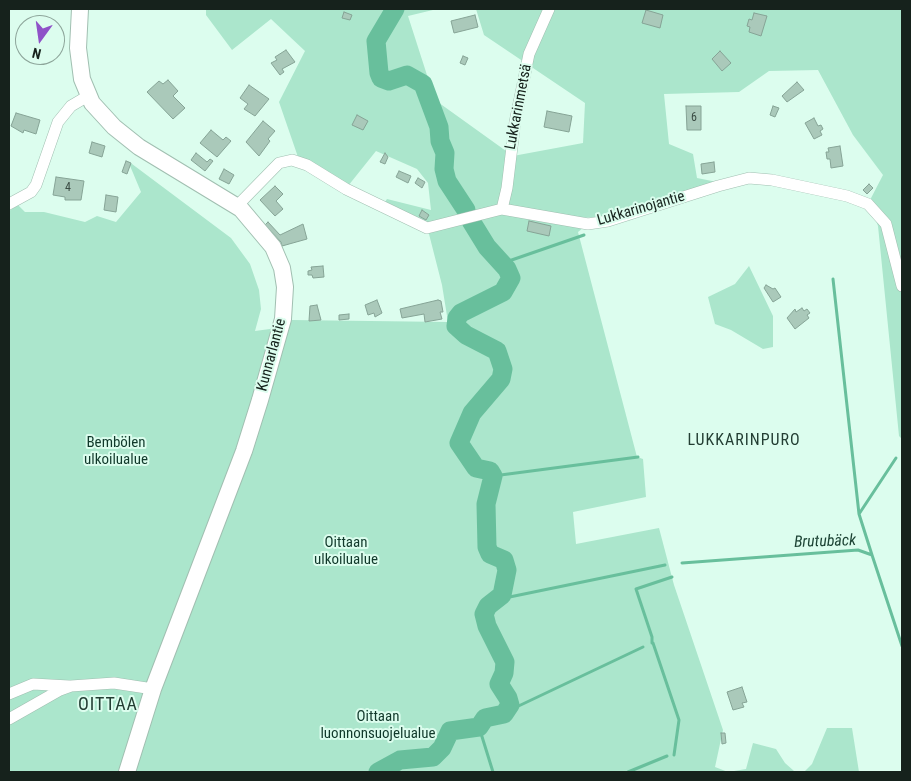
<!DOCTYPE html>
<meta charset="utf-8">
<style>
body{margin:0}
#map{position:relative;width:911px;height:781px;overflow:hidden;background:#dcfdee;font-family:"Roboto Condensed",sans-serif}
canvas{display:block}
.frame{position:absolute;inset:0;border:10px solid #16221c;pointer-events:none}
.north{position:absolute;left:15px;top:15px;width:50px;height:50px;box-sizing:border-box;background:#dcfdee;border:1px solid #8da59a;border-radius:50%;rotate:194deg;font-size:14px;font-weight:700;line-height:20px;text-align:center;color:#16221c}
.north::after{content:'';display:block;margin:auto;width:18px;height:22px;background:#8f52c8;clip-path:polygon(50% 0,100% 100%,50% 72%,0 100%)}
</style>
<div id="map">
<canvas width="911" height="781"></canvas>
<div class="frame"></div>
<div class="north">N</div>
</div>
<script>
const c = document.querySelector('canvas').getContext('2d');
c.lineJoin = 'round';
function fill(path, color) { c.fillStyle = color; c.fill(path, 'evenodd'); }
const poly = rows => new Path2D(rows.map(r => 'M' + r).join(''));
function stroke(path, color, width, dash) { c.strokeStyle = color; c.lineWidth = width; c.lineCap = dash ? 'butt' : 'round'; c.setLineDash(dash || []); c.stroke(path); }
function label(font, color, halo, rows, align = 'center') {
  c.font = font + ' "Roboto Condensed",sans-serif'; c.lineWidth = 4; c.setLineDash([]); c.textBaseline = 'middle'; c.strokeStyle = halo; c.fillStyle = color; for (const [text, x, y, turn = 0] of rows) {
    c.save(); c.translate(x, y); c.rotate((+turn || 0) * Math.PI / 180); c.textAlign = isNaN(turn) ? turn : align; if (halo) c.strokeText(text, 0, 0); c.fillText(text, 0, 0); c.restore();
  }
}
const green = poly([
 [206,9,437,9,408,16,435,100,513,156,583,143,585,103,484,35,476,9,902,9,902,439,899,436,878,226,869,202,883,175,853,135,818,70,769,71,739,92,664,94,669,144,693,154,697,178,717,182,608,217,568,218,588,224,578,232,637,457,643,459,646,497,573,512,576,544,659,528,674,585,723,730,715,767,728,772,746,769,753,743,776,749,785,763,794,771,804,772,812,764,827,728,852,728,859,772,9,772,9,211,18,205,25,212,44,212,85,222,97,216,116,222,141,192,128,161,231,238,250,264,259,290,261,309,255,331,270,329,292,320,448,322,442,285,429,234,430,224,383,205,387,199,431,210,428,183,417,169,376,151,348,186,298,157,279,102,305,51,271,19,232,50,206,15],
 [749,266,773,316,773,347,763,349,731,330,715,324,708,297,735,284]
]);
const stream = poly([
 [503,263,584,235],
 [833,279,859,514],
 [493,476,638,457],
 [872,555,859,514,896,458],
 [682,563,858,550,872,555,902,646],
 [495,600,665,565],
 [652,643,652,637,636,589,672,577],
 [653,643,679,720,674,755],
 [508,711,643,647],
 [479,727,493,772],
 [628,772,667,756]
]);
const river = poly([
 [395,9,376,41,379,73,381,78,389,81,407,75,423,84,439,127,440,141,445,153,444,169,447,181,466,210],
 [378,772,400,760,433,757,442,748,450,731,479,727,485,718,504,714,510,705,508,698,499,684,504,673,505,662,487,626,484,614,488,606,502,595,507,570,504,560,490,554,487,547,486,504,493,476,490,471,476,468,459,443,472,413,501,379,503,369,497,351,466,335,456,326,457,318,461,313,503,292,511,278,507,269,487,247,471,221]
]);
const building = poly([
 [646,10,663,15,660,28,642,23,646,10],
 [344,12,352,15,350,20,342,18,344,12],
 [754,13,767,16,761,36,749,32,750,27,747,26,749,19,752,20,754,13],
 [475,15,478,27,454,33,451,21,475,15],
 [286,50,295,62,282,69,284,72,280,75,271,63,277,60,275,57,286,50],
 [720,51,731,63,722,71,712,59,720,51],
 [463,56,468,58,465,65,460,63,463,56],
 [168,80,178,91,173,96,185,108,173,119,147,92,159,81,163,84,168,80],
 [797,82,804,90,787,102,782,96,797,82],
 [249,85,269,99,255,116,244,109,248,104,240,98,249,85],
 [686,106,701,106,701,130,687,130,686,106],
 [773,106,779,108,775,117,770,115,773,106],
 [547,111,572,116,569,132,544,127,547,111],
 [16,113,40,120,36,134,24,130,23,133,11,126,16,113],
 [357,115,368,121,363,130,352,125,357,115],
 [814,118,818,126,821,125,823,129,820,131,822,135,814,139,805,123,814,118],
 [263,121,275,131,268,139,270,141,259,156,246,142,263,121],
 [211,130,223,140,226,137,231,141,217,157,200,143,211,130],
 [92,142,105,146,102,157,89,153,92,142],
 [840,146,843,166,831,168,830,159,827,159,826,152,829,152,828,148,840,146],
 [196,153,207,162,210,159,213,161,205,171,191,160,196,153],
 [385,153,388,157,385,164,380,162,385,153],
 [126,161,131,163,127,174,122,172,126,161],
 [714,162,715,172,702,174,701,164,714,162],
 [224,169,234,175,229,184,219,179,224,169],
 [399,171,411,176,408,183,396,177,399,171],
 [56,177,84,181,81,200,65,200,65,197,53,195,56,177],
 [418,178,425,182,422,188,415,183,418,178],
 [869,184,873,188,867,194,863,190,869,184],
 [275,186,283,194,276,201,283,209,275,216,260,200,275,186],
 [106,195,118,197,116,212,104,210,106,195],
 [422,210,429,215,426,220,419,216,422,210],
 [529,221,551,226,549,236,527,231,529,221],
 [268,222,280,235,303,224,307,239,282,246,281,242,265,225,268,222],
 [323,266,324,277,313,278,312,275,308,275,308,271,312,270,311,267,323,266],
 [766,285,773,289,775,288,781,297,773,302,764,288,766,285],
 [377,300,382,313,375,317,374,313,368,315,365,305,377,300],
 [438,300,441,301,443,312,440,312,442,319,425,322,424,314,402,318,400,309,438,300],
 [317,305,321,320,309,321,310,306,317,305],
 [802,308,804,311,807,309,810,313,807,315,809,318,795,329,787,318,795,309,796,312,802,308],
 [349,314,349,319,339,320,339,315,349,314],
 [742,687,747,702,742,703,744,707,733,710,727,692,742,687],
 [721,733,725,733,726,743,722,744,721,733]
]);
const street = poly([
 [9,204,31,192,36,185,58,122,71,106,88,96],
 [237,206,279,163,292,160,307,165,346,189,427,228,502,209,588,224,608,221,718,186,749,178,772,180,847,196,868,204,886,224,902,286],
 [502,209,507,188,515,122,529,54,549,9],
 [9,694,33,684,69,686],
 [9,719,60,690,71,686,114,683,153,689]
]);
const secondary = poly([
 [80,9,78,48,82,79,92,103,114,127,139,147,241,209,273,247,282,268,285,287,283,319,260,400,244,451,153,689,127,772]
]);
const numberNames = [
 ["6",694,118],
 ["4",68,188]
];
const streetNames = [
 ["Lukkarinmetsä",519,107,-79],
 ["Lukkarinojantie",641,209,-16],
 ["Kunnarlantie",272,355,-75]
];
const parkNames = [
 ["Bembölen",116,443],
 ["ulkoilualue",116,460],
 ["Oittaan",346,543],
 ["ulkoilualue",346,560],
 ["Oittaan",378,717],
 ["luonnonsuojelualue",378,734]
];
const neighbourhoodNames = [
 ["LUKKARINPURO",744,441]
];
const waterNames = [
 ["Brutubäck",825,542,-2]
];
const quarterNames = [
 ["OITTAA",108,705]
];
fill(green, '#abe6cc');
stroke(stream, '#68bf9c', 3);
stroke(river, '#68bf9c', 19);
fill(building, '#aac9ba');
stroke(building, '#86a496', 1);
stroke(street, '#a1bfb1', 12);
stroke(secondary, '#a1bfb1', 18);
stroke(street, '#fff', 11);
stroke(secondary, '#fff', 16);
label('12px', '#3b4c44', null, numberNames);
label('15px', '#16221c', '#dcfdee', streetNames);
label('15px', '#11392b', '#dcfdee', parkNames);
c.letterSpacing = '1px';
label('16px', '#233e33', '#dcfdee', neighbourhoodNames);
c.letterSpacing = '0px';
label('italic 16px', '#1d4435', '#dcfdee', waterNames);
c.letterSpacing = '1px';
label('18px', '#233e33', '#dcfdee', quarterNames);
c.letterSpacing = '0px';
</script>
